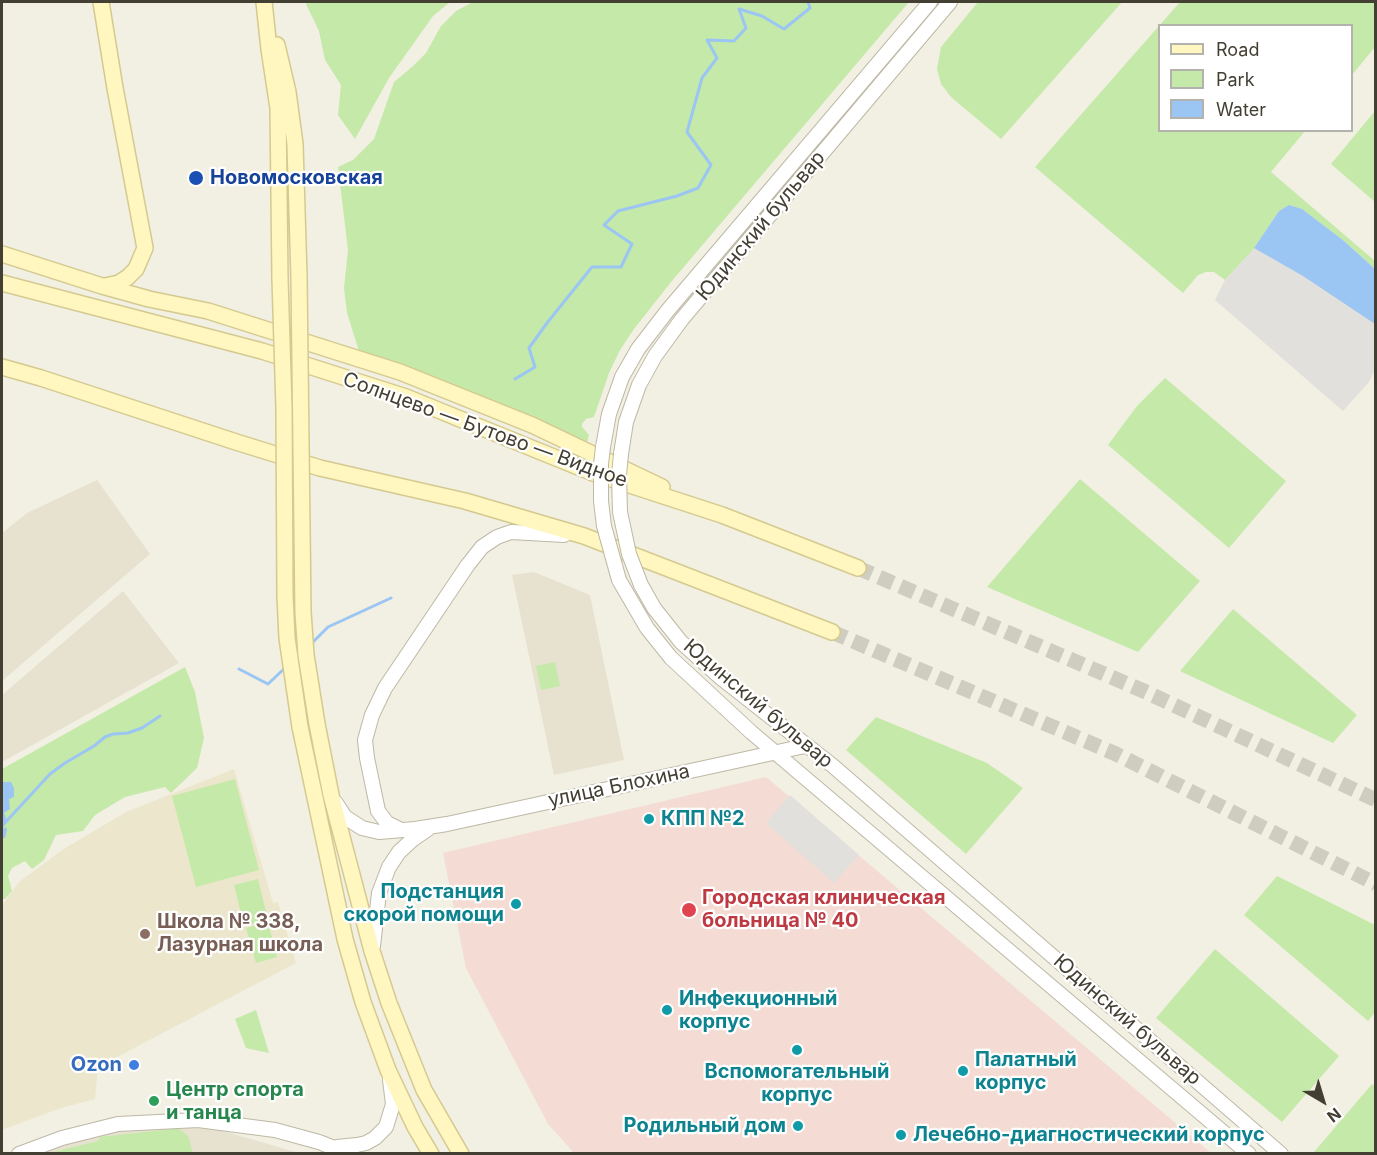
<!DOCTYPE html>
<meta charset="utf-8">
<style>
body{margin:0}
#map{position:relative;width:1377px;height:1155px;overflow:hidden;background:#f2efe3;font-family:Inter,sans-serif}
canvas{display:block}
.frame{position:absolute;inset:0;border:3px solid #443f33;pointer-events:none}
.legend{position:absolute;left:1158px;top:24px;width:195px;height:108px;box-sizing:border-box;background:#fff;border:2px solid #b4b2ad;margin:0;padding:8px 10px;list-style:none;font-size:18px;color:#443f33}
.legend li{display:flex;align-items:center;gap:12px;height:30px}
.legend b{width:30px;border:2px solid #b4b2ad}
.north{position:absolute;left:1293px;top:1071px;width:60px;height:60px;-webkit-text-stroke:4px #fff;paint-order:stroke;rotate:142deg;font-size:16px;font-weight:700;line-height:24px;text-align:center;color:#443f33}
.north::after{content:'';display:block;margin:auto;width:21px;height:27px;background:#443f33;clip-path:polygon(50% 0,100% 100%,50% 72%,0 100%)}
</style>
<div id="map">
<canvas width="1377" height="1155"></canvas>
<div class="frame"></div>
<ul class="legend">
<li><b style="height:8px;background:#fff6c0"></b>Road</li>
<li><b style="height:16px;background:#c5e9a9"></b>Park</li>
<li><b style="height:16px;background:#9bc6f3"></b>Water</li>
</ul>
<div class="north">N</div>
</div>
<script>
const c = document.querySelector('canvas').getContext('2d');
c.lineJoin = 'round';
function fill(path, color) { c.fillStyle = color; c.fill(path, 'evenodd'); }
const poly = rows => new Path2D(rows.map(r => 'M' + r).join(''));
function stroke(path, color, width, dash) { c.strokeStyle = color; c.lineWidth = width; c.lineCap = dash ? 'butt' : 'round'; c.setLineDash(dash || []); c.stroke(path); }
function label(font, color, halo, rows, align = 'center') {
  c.font = font + ' Inter,sans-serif'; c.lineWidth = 4.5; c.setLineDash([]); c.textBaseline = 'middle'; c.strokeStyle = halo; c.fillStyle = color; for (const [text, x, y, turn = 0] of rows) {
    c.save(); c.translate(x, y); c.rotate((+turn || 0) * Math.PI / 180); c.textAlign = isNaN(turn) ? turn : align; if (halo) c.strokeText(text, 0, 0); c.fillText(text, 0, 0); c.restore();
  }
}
const residential = poly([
 [97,480,150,554,2,681,2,533,27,513],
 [534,572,590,595,624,760,554,775,512,575],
 [123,591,179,663,2,762,2,695],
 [168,1127,216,1129,299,1153,28,1154,118,1129]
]);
const education = poly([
 [234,769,273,903,278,902,296,963,98,1067,95,1099,61,1108,2,1130,2,905,19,882,62,850,126,812]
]);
const medical = poly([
 [766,777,1211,1153,574,1153,548,1124,466,968,443,853]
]);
const green = poly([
 [308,2,450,2,433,16,389,78,355,139,338,115,341,85,325,60,319,31,306,4],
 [473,2,909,2,671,282,634,329,620,350,609,373,594,417,586,419,582,424,582,427,589,435,586,446,359,351,347,313,344,288,348,250,338,167,353,160,374,139,394,82,412,67,426,53,441,26,456,11],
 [978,2,1122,2,1001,139,951,97,941,84,937,69,941,47],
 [1180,2,1375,2,1375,47,1352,75,1352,26,1160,26,1160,130,1305,131,1271,172,1375,261,1375,269,1344,241,1279,211,1253,250,1225,280,1214,272,1206,272,1198,275,1183,293,1035,167],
 [1375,111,1375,202,1331,164],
 [1165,378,1286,481,1229,548,1108,445,1137,406],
 [1080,479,1200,581,1138,652,987,587],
 [1233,609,1357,715,1333,743,1180,671],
 [555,662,560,686,541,690,536,666],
 [185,667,195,692,204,738,197,768,171,793,165,787,125,797,95,815,83,831,56,835,44,860,32,869,25,861,12,868,8,876,12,891,5,899,2,899,2,769],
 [876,717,987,763,1023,788,966,854,846,750],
 [235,779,259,870,196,887,172,796],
 [1277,876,1375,925,1375,1012,1368,1021,1244,915],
 [258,879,268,920,244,926,234,885],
 [268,922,277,957,256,963,246,928],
 [1215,949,1339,1056,1282,1122,1156,1018],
 [256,1010,269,1053,246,1048,235,1019],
 [1372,1084,1376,1087,1375,1153,1317,1153,1314,1152],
 [172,1129,179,1129,188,1136,193,1153,49,1153,98,1141,100,1137]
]);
const parking = poly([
 [1289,205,1302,209,1344,241,1375,269,1375,370,1369,382,1343,411,1215,300,1225,280,1253,250,1279,211],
 [790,795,859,855,834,883,766,823]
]);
const water = poly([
 [1289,205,1302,209,1344,241,1375,269,1375,324,1303,276,1254,248,1279,211],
 [2,782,11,782,14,788,14,797,9,799,10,809,4,813,7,820,2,829,6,827,7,830,5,838,2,838]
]);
const stream = poly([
 [515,379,535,367,529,348,547,323,592,267,621,267,632,244,604,225,618,211,677,196,698,188,711,165,687,132,702,78,717,58,707,40,734,41,746,28,739,9,762,16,784,29,810,8,808,2],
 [311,644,328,627,391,598],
 [239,669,268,684,286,667],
 [2,826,50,774,65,763,94,746,105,737,113,734,128,733,142,728,160,716]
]);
const secondaryTunnel = poly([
 [858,568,1146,692,1376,800],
 [832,632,1116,754,1376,884]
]);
const tertiary = poly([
 [603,447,609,414,622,377,638,349,668,310,930,2],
 [621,454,626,422,639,385,655,356,682,319,950,2],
 [619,580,647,628,671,658,751,732,1249,1154],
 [641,585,654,608,681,642,721,678,833,766,1281,1154],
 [336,803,345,817,362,828,379,832,415,829,447,824,805,746],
 [401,830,387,823,378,811,367,758,365,740,372,715,385,688,467,566,482,547,497,537,511,532,564,535],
 [373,946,379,893,389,867,399,852,412,840,428,829],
 [337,1147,357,1145,366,1143,375,1138,386,1127,393,1104,390,1080],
 [19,1154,62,1138,118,1124,198,1120,275,1130,319,1142,349,1154]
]);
const secondary = poly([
 [101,2,115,88,145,248,136,269,128,277,119,283,105,286],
 [264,2,269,49,278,108,280,279],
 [277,45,288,92,295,144,299,277],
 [2,254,102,286,149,299,208,311,400,372,532,425,662,487],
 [2,283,262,351,406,397,593,473,722,515,858,568],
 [2,367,41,378,236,442,320,468,465,501,584,536,832,632],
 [317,724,331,795,372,951,389,1003,424,1090,461,1154],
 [300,727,345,939,363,1002,388,1070,415,1127,431,1154]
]);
const tertiaryBridge = poly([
 [603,447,601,464,601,501,604,526,619,580],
 [621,454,619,475,620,512,629,554,641,585]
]);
const secondaryBridge = poly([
 [299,277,303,612,306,655,317,724],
 [280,279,284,408,285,596,287,638,300,727]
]);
const markers = [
 [196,178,8,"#1a4fb4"],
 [649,819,6,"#0f9aa8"],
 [516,904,6,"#0f9aa8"],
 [689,910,8,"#e0444e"],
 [145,934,6,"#8d6e63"],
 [667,1010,6,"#0f9aa8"],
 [797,1050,6,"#0f9aa8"],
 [134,1065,6,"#3f7fe0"],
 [963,1071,6,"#0f9aa8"],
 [154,1101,6,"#2e9e5b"],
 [798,1126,6,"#0f9aa8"],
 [901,1135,6,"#0f9aa8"]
];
const transitNames = [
 ["Новомосковская",210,178]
];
const streetNames = [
 ["Юдинский бульвар",761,226,-50],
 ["Солнцево — Бутово — Видное",485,430,20],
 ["Юдинский бульвар",758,704,40],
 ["улица Блохина",619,786,-12],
 ["Юдинский бульвар",1127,1020,41]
];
const cultureNames = [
 ["КПП №2",661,819],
 ["Подстанция",504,892,"right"],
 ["скорой помощи",504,915,"right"],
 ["Инфекционный",679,999],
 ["корпус",679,1022],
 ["Палатный",975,1060],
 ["корпус",975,1083],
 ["Вспомогательный",797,1072,"center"],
 ["корпус",797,1095,"center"],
 ["Родильный дом",786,1126,"right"],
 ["Лечебно-диагностический корпус",913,1135]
];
const healthNames = [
 ["Городская клиническая",702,898],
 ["больница № 40",702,921]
];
const educationNames = [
 ["Школа № 338,",157,922],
 ["Лазурная школа",157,945]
];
const shopNames = [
 ["Ozon",122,1065]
];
const leisureNames = [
 ["Центр спорта",166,1090],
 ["и танца",166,1113]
];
fill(residential, '#e7e2d0');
fill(education, '#ece7cc');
fill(medical, '#f4dcd5');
fill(green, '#c5e9a9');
fill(parking, '#e2e0dc');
fill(water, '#9bc6f3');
stroke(stream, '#9bc6f3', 3);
stroke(secondaryTunnel, '#cfccc0', 15, [15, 8]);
stroke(tertiary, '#beb8a5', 16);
stroke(secondary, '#d4ca90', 18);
stroke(tertiary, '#fff', 14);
stroke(secondary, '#fff6c0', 15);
stroke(tertiaryBridge, '#beb8a5', 16, []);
stroke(secondaryBridge, '#d4ca90', 18, []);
stroke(tertiaryBridge, '#fff', 14);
stroke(secondaryBridge, '#fff6c0', 15);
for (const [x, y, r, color] of markers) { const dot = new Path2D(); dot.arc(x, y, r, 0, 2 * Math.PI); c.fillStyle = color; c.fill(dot); stroke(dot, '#fff', 2); }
label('bold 20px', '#164399', '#fff', transitNames, 'left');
label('20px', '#443f33', '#fff', streetNames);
label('bold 20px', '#0d838f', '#fff', cultureNames, 'left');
label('bold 20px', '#be3a42', '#fff', healthNames, 'left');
label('bold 20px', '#785e54', '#fff', educationNames, 'left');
label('bold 20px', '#366cbe', '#fff', shopNames, 'right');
label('bold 20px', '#27864d', '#fff', leisureNames, 'left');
</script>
